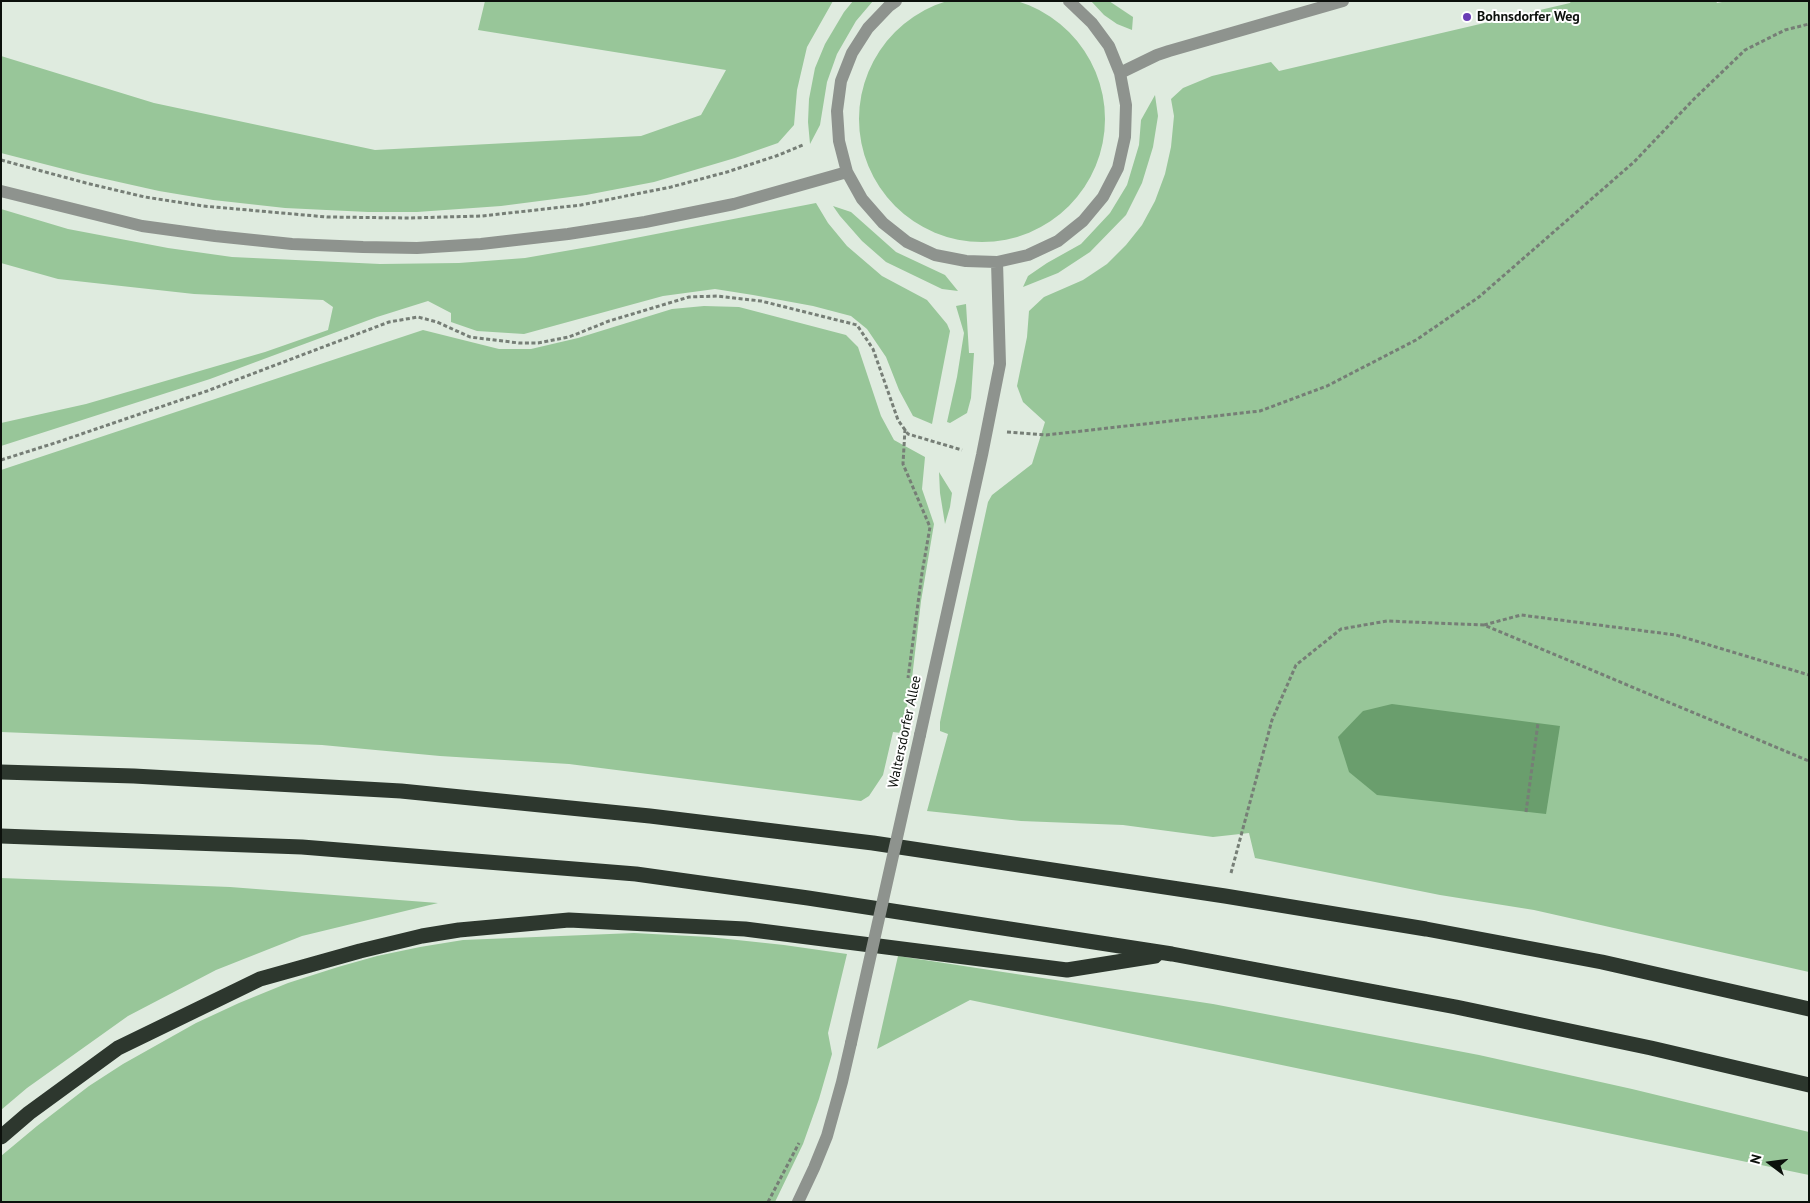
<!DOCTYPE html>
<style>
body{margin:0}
#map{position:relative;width:1810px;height:1203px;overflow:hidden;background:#dfebdf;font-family:"PT Sans",sans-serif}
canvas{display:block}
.frame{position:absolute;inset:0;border:2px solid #0c100c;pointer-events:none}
.north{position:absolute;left:1745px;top:1138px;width:50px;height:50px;-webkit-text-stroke:4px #fff;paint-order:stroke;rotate:285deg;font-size:14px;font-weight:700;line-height:20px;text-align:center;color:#0c100c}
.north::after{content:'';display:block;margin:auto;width:18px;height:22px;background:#0c100c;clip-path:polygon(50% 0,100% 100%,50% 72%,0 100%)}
</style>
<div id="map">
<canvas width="1810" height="1203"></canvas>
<div class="frame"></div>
<div class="north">N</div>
</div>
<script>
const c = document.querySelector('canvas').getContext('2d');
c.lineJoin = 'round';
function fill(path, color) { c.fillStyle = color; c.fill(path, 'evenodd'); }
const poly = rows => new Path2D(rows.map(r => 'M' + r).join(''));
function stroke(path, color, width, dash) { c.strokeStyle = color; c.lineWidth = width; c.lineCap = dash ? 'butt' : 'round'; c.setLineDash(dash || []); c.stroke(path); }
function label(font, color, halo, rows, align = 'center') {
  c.font = font + ' "PT Sans",sans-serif'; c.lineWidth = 4; c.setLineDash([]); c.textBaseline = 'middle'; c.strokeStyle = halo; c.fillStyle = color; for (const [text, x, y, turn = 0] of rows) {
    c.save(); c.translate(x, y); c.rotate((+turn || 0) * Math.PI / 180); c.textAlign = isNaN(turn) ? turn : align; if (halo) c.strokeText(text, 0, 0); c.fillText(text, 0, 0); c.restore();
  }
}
const green = poly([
 '859 119a123 123 0 1 1 246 0a123 123 0 1 1-246 0Z',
 [485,1,833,1,807,47,797,90,794,125,778,143,735,158,654,182,586,195,501,206,417,212,368,212,285,208,213,200,159,191,83,174,1,153,1,56,154,103,375,150,641,136,701,115,726,70,478,30],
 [853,1,873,1,856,21,837,54,827,82,820,125,810,144,808,122,809,99,815,68,825,44,844,12],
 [1091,1,1109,1,1133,17,1132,30,1117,24,1104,15],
 [1571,1,1716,1,1717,3,1727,1,1809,1,1809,972,1534,910,1440,895,1255,858,1249,833,1213,837,1123,825,1021,821,927,811,948,734,940,731,940,722,988,502,992,495,1032,464,1045,422,1023,402,1017,386,1027,337,1029,311,1044,297,1083,280,1107,264,1126,245,1142,225,1155,201,1165,174,1171,147,1174,116,1171,99,1183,88,1212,76,1271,62,1279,71,1570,3],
 [1155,95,1158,116,1153,147,1142,183,1126,215,1090,252,1058,273,1023,287,1028,276,1047,263,1081,244,1110,213,1127,185,1139,145,1141,120],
 [816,203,828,223,847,246,882,276,927,300,947,324,950,331,932,424,913,416,899,390,886,357,867,329,851,316,813,306,753,295,715,289,663,296,524,334,477,331,451,322,451,313,428,301,377,317,210,379,1,446,1,423,86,404,265,352,328,330,333,307,323,300,194,294,58,279,1,263,1,209,68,229,168,248,232,257,380,264,459,263,525,258,594,246],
 [833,206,851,212,896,252,945,275,958,291,942,289,886,262,862,241,840,216],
 [966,304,969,353,974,353,971,398,967,413,950,423,947,422,957,377,964,333,956,306],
 [704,306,739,307,846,335,858,347,881,416,894,440,925,457,922,489,934,524,921,601,911,687,901,733,893,732,883,775,869,796,861,801,569,764,440,756,322,745,1,732,1,470,423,330,499,349,531,349,578,338,672,309],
 [939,472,952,493,950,507,945,524,940,493],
 [1,878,230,887,438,903,302,936,216,970,128,1016,27,1088,1,1110],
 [634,933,709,937,784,945,847,954,828,1033,832,1054,819,1099,803,1144,775,1202,1,1202,1,1156,37,1126,89,1086,123,1064,196,1023,239,1003,288,983,338,967,377,956,420,947,463,940],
 [898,956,1213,1004,1479,1055,1632,1089,1809,1132,1809,1175,970,1000,877,1049]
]);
const water = poly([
 [1392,704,1560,726,1546,814,1377,795,1349,772,1338,737,1363,711]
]);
const path = poly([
 [1,160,86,183,145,197,203,206,327,217,409,218,482,216,581,205,671,187,727,172,776,156,803,145],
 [905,429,903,464,930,527,922,573,908,678],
 [1007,432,1046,435,1260,411,1327,386,1416,340,1479,297,1634,162,1694,99,1745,50,1785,30,1809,24],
 [1,460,58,442,207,391,389,322,418,317,437,322,470,337,519,343,538,343,569,337,609,321,689,297,717,296,761,301,857,325,873,349,898,420,908,434,962,450],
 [1484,625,1521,615,1676,635,1809,675],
 [1526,812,1538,723],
 [1231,873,1272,720,1296,665,1341,629,1387,621,1484,625,1809,761],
 [768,1202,799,1143]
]);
const tertiary = poly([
 [896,1,889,6,868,28,852,53,841,81,837,111,839,141,847,172,862,199,883,223,907,242,935,255,966,261,997,262,1028,255,1058,241,1083,221,1103,197,1118,168,1125,137,1126,105,1120,73,1109,46,1092,23,1069,1],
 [1120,73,1157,55,1169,51,1343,1],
 [1,191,142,226,215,236,292,244,363,247,417,248,481,244,568,234,645,222,734,204,847,172],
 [920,735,982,455,1000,364,997,262],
 [798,1202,814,1168,827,1136,842,1082,851,1043]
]);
const motorway = poly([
 [1,772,134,776,401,791,650,816,873,843,1225,896,1426,929,1602,962,1809,1009],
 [1,836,302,847,636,874,808,898,1172,954,1456,1007,1651,1048,1809,1085],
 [1,1137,29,1113,118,1048,260,979,360,951,422,936,459,930,569,920,745,929,1067,970,1155,956]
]);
const tertiaryBridge = poly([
 [851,1043,920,735]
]);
const markers = [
 [1467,17,5,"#693db5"]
];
const poiNames = [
 ["Bohnsdorfer Weg",1477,17]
];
const streetNames = [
 ["Waltersdorfer Allee",905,732,-78]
];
fill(green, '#98c699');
fill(water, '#6a9e6d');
stroke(path, '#767e76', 3, [4, 2.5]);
stroke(tertiary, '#8e938e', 12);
stroke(motorway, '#2d372e', 15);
stroke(tertiaryBridge, '#8e938e', 12);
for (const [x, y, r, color] of markers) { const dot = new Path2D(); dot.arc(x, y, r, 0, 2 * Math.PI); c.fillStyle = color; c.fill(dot); stroke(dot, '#fff', 2); }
label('bold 14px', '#0c100c', '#fff', poiNames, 'left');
label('14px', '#0c100c', '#fff', streetNames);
</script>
